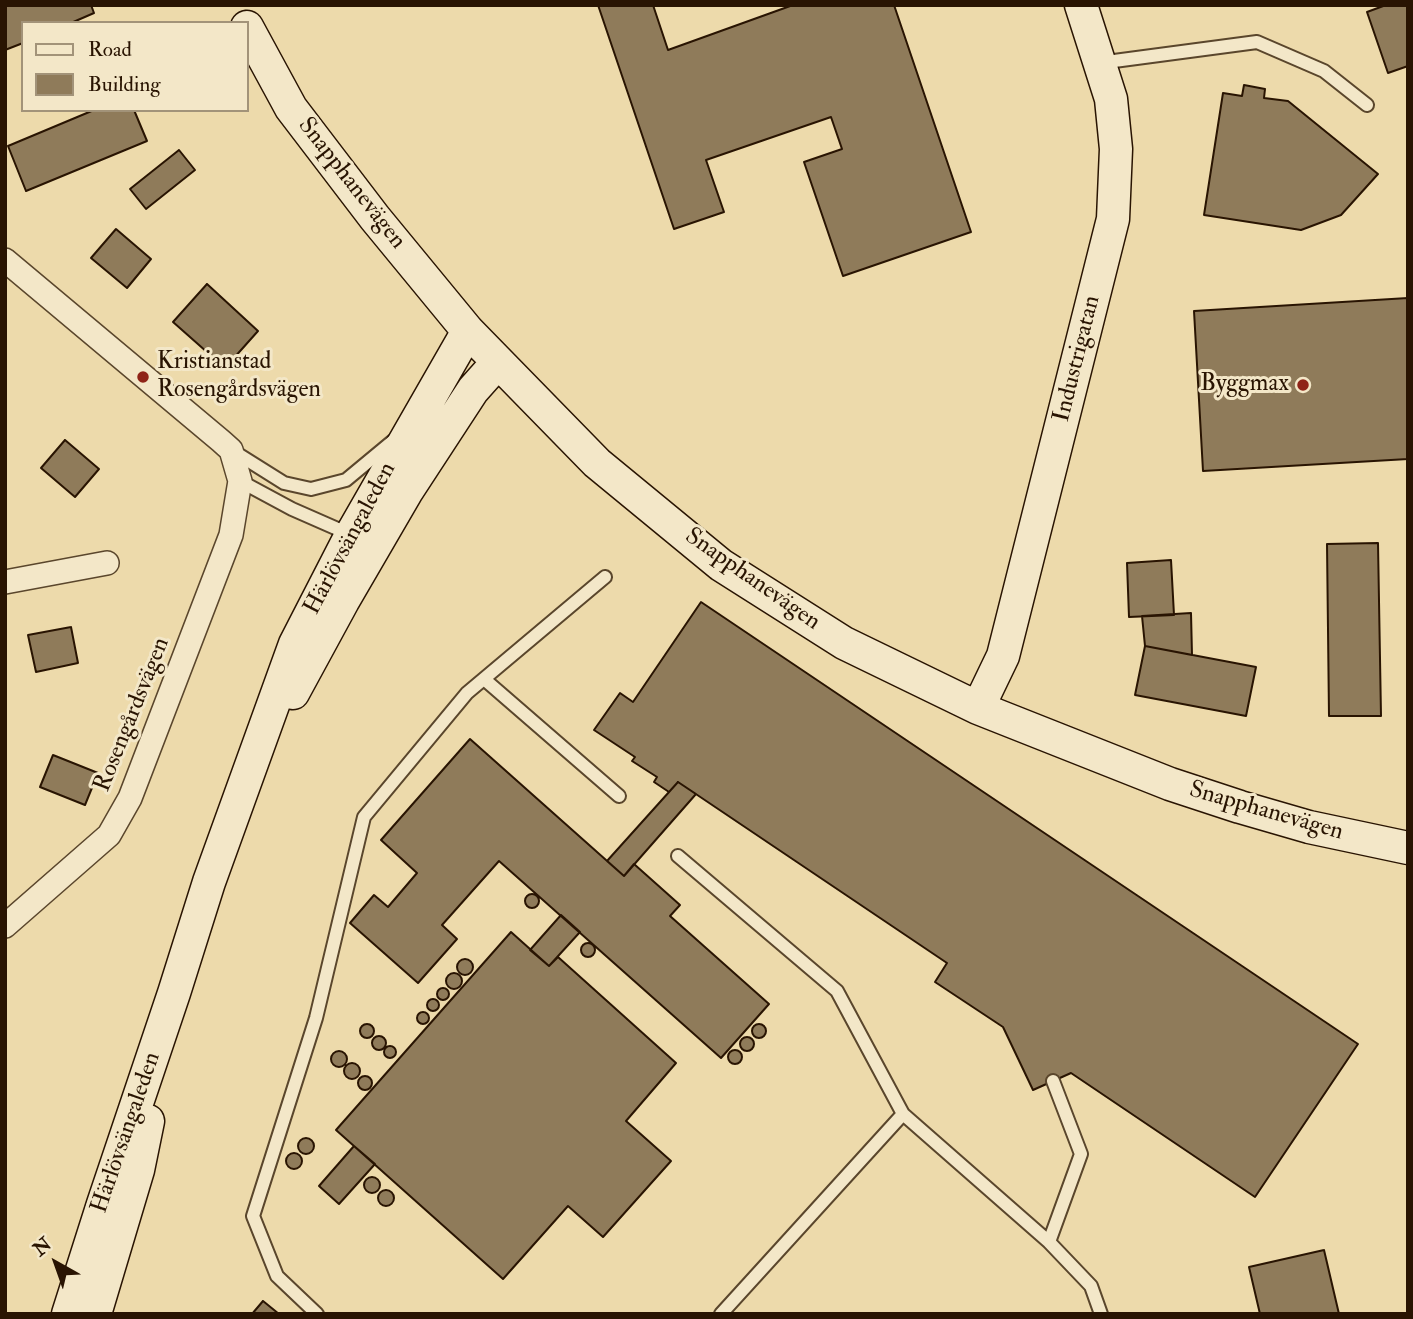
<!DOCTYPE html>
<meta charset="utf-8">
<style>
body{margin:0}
#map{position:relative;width:1413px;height:1319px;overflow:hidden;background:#eddaab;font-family:"IM FELL Double Pica",serif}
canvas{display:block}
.frame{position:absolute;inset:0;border:7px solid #291402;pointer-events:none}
.legend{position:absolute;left:21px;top:21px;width:228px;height:91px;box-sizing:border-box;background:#f3e7c8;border:2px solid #a29379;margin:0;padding:9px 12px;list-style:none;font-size:21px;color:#291402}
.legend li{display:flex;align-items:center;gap:14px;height:35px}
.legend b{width:35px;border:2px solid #a29379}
.north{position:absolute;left:21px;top:1228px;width:70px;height:70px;-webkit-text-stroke:5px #f3e7c8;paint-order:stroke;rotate:320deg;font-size:19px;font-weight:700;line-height:28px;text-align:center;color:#291402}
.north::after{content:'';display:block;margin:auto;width:24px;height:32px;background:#291402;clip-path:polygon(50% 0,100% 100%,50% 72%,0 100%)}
</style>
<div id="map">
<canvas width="1413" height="1319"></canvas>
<div class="frame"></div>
<ul class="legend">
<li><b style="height:9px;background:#f3e7c8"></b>Road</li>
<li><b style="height:19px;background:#8f7b5a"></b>Building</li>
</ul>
<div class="north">N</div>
</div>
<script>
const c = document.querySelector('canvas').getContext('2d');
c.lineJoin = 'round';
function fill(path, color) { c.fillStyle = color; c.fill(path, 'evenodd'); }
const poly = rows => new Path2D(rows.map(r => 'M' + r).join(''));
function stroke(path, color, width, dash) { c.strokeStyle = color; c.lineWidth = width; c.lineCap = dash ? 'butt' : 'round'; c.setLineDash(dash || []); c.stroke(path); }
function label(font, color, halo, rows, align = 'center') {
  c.font = font + ' "IM FELL Double Pica",serif'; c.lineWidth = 6; c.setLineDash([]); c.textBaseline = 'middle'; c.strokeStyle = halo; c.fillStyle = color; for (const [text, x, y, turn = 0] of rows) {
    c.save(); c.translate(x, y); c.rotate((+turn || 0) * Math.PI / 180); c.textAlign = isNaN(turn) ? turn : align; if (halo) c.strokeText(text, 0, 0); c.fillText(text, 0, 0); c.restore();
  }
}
const building = poly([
 [5,5,91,5,94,13,71,23,23,23,23,43,5,50,5,5],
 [598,5,653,5,668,50,793,5,894,5,971,232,843,276,804,162,842,149,831,117,706,160,724,212,674,229,598,5],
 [1386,5,1408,5,1408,66,1388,73,1367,12,1386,5],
 [1244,85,1265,89,1264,98,1288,101,1378,174,1341,215,1301,230,1204,215,1223,93,1242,96,1244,85],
 [94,110,134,110,147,141,26,191,8,146,94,110],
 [179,150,195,170,146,209,130,189,179,150],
 [116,229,151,259,127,288,91,258,116,229],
 [207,284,258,331,225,368,173,322,207,284],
 [1408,298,1408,459,1203,471,1194,311,1408,298],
 [65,440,99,469,75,497,41,468,65,440],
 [1378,543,1381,716,1329,716,1327,544,1378,543],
 [1171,560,1174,615,1129,617,1127,563,1171,560],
 [701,602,1358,1044,1255,1197,1071,1073,1033,1090,1003,1027,935,982,947,963,678,782,669,792,654,782,657,777,632,761,635,757,594,730,620,693,633,702,701,602],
 [1191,613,1192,655,1145,646,1142,616,1191,613],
 [71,627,78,663,36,672,28,635,71,627],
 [1145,646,1256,667,1246,716,1135,695,1145,646],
 [470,739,624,876,634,864,680,905,670,916,769,1004,721,1058,499,861,442,925,457,939,418,983,350,923,374,895,388,907,417,873,381,840,470,739],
 [53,755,98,773,85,805,40,787,53,755],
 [678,782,696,794,624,876,607,861,678,782],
 '525 901a7 7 0 1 1 14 0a7 7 0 1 1-14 0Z',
 [561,915,580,932,549,966,530,950,561,915],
 [511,932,549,966,558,957,676,1063,626,1121,671,1161,603,1237,568,1206,503,1279,336,1130,511,932],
 '581 950a7 7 0 1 1 14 0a7 7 0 1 1-14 0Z',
 '457 967a8 8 0 1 1 16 0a8 8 0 1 1-16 0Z',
 '446 981a8 8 0 1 1 16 0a8 8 0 1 1-16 0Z',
 '437 994a6 6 0 1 1 12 0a6 6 0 1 1-12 0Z',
 '427 1005a6 6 0 1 1 12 0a6 6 0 1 1-12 0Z',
 '417 1018a6 6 0 1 1 12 0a6 6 0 1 1-12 0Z',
 '752 1031a7 7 0 1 1 14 0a7 7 0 1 1-14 0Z',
 '360 1031a7 7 0 1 1 14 0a7 7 0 1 1-14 0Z',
 '372 1043a7 7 0 1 1 14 0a7 7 0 1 1-14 0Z',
 '740 1044a7 7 0 1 1 14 0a7 7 0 1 1-14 0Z',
 '384 1052a6 6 0 1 1 12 0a6 6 0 1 1-12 0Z',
 '728 1057a7 7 0 1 1 14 0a7 7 0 1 1-14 0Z',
 '331 1059a8 8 0 1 1 16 0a8 8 0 1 1-16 0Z',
 '344 1071a8 8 0 1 1 16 0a8 8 0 1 1-16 0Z',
 '358 1083a7 7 0 1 1 14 0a7 7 0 1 1-14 0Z',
 '298 1146a8 8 0 1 1 16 0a8 8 0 1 1-16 0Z',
 [354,1146,375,1164,339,1204,319,1186,354,1146],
 '286 1161a8 8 0 1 1 16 0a8 8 0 1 1-16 0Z',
 '364 1185a8 8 0 1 1 16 0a8 8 0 1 1-16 0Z',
 '378 1198a8 8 0 1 1 16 0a8 8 0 1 1-16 0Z',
 [1324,1250,1339,1314,1260,1314,1249,1267,1324,1250],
 [263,1301,279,1314,252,1314,263,1301]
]);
const lane = poly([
 [1099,63,1257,42,1324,71,1367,105],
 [233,451,284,483,311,489,346,480,393,441],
 [240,481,292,509,349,534],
 [484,679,619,796],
 [678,856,837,991,903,1114],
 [1049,1242,1081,1154,1053,1081],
 [317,1314,277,1276,253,1216,316,1018,364,817,467,693,605,577],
 [721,1314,903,1114,1049,1242,1091,1286,1101,1314]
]);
const street = poly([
 [5,260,221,441,231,450,240,481,231,535,130,798,109,835,5,926],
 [5,582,107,563]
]);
const secondary = poly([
 [247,27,291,108,375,218,468,331,597,463,721,565,844,643,978,708,1170,784,1240,807,1309,827,1408,848],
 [293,693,343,601,407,491,473,390,497,363],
 [978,708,1003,656,1113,219,1116,149,1111,99,1081,5],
 [68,1314,103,1204,174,993,209,882,295,644,351,535,468,331],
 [95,1314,138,1170,148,1121]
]);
const markers = [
 [143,377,7,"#8f2418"],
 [1303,385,7,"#8f2418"]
];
const streetNames = [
 ["Snapphanevägen",351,184,52],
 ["Industrigatan",1078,359,-76],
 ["Härlövsängaleden",351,539,-62],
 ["Snapphanevägen",752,580,35],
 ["Rosengårdsvägen",133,715,-68],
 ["Snapphanevägen",1266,812,16],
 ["Härlövsängaleden",127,1133,-71]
];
const poiNames = [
 ["Kristianstad",157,363],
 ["Rosengårdsvägen",157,391],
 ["Byggmax",1289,385,"right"]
];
fill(building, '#8f7b5a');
stroke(building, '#291402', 2);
stroke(lane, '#5a462c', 16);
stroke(street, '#5a462c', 26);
stroke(secondary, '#291402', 35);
stroke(lane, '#f3e7c8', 12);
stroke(street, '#f3e7c8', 23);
stroke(secondary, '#f3e7c8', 32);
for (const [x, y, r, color] of markers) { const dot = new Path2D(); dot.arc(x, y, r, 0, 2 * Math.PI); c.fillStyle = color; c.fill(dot); stroke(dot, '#f3e7c8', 2.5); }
label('24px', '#291402', '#f3e7c8', streetNames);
label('24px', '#291402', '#f3e7c8', poiNames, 'left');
</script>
